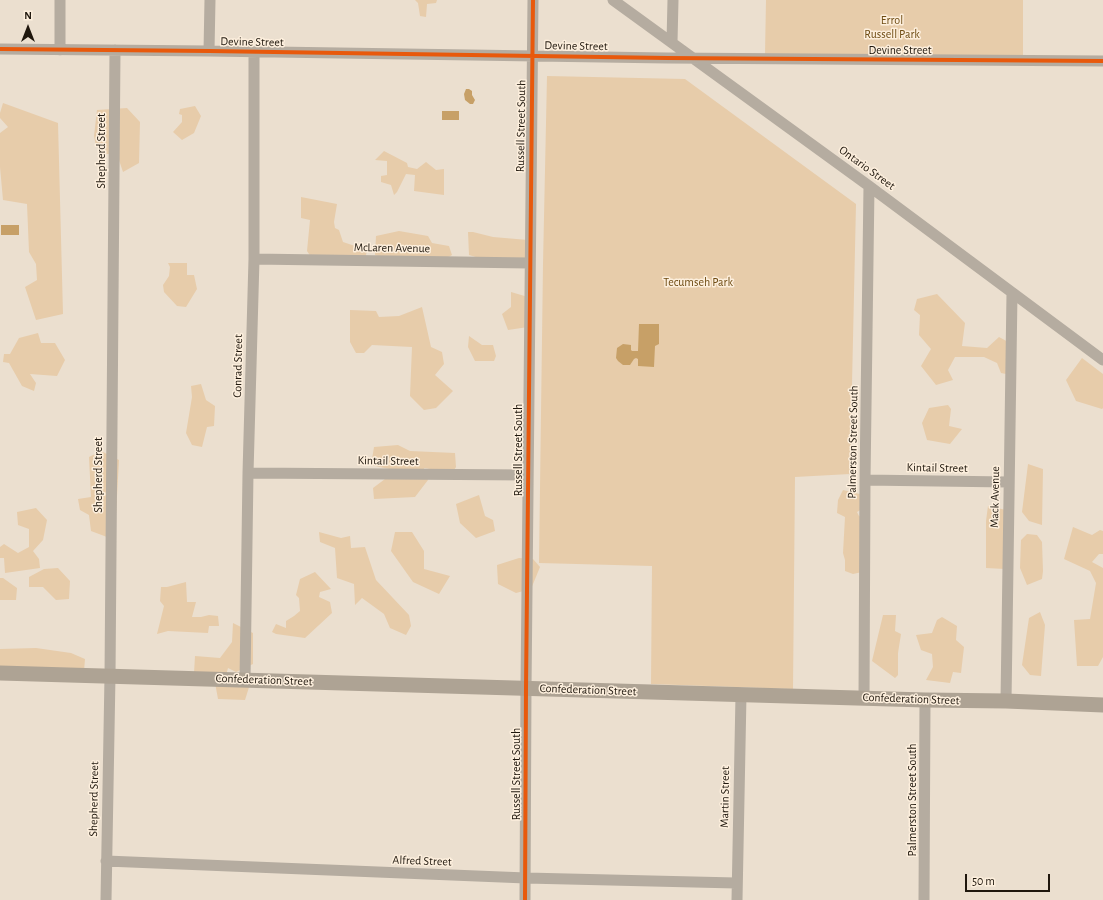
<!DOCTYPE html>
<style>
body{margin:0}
#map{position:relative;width:1103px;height:900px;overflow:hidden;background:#ebdfcf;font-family:"Alegreya Sans",sans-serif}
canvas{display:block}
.north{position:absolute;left:8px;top:8px;width:40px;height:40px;-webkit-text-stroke:3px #fdefdd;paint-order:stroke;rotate:0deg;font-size:11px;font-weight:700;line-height:16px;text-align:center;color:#1f170d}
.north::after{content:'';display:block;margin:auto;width:14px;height:18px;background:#1f170d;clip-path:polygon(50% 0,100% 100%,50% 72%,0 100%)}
.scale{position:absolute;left:965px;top:874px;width:85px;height:18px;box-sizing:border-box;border:2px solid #1f170d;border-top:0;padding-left:5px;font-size:12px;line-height:14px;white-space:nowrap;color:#1f170d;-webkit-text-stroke:3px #fdefdd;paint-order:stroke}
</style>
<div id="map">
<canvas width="1103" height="900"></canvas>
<div class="north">N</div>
<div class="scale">50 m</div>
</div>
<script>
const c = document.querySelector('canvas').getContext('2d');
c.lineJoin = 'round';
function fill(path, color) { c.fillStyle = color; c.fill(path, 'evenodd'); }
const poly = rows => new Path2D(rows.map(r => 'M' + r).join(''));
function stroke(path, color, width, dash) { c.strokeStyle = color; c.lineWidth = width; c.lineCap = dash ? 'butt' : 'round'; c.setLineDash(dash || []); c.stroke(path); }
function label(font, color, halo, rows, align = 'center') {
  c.font = font + ' "Alegreya Sans",sans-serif'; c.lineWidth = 3; c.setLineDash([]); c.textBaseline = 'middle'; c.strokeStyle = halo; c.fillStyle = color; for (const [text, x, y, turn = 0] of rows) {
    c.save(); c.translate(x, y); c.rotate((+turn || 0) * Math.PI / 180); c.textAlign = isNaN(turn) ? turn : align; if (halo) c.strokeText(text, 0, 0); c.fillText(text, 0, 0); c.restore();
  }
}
const green = poly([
 [415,0,437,0,436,3,427,4,426,17,420,16,418,3],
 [766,0,1023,0,1023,56,765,54],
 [547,76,685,79,856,204,850,474,795,477,793,689,651,684,652,566,539,563,543,264],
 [3,103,58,123,63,314,36,320,25,287,37,280,36,264,29,252,27,204,3,200,0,167,0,133,8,127,0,118,0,113],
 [195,106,201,116,194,133,182,140,173,132,182,122,182,115,179,114,180,109],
 [127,108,140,122,139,163,123,172,117,154,107,154,96,146,94,136,97,110],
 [384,151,407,163,408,167,417,169,426,162,436,170,444,169,444,195,414,191,415,175,406,174,397,192,394,195,391,185,381,182,381,176,387,175,387,161,375,160],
 [301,197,337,204,334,222,335,228,339,230,343,242,367,250,365,260,311,257,307,251,310,220,301,218],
 [399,231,428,236,432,243,449,246,452,255,445,259,381,257,375,255,376,236],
 [468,232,473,232,493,237,528,240,526,258,486,260,469,255],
 [168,263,187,263,187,275,194,275,197,289,186,307,177,306,164,292,163,285,169,276,170,267],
 [511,292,528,297,528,327,508,330,502,314,511,307],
 [937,294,965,323,962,346,987,348,999,337,1012,344,1006,374,1001,373,997,363,984,357,955,357,948,370,953,380,936,385,921,366,931,349,919,335,920,315,914,310,917,299],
 [422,307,431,347,442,352,444,364,435,375,453,391,436,408,424,410,410,396,412,347,372,345,364,353,356,353,350,342,350,310,376,311,379,317,399,316],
 [38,333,41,343,55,343,65,360,57,376,30,374,36,383,34,391,22,386,9,363,3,362,4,354,10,354,19,338],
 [469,336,482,345,493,345,496,356,494,361,475,361,468,347],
 [1082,358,1103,374,1103,408,1102,409,1076,401,1066,380],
 [201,384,206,400,215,406,214,426,207,427,202,447,192,445,186,433,192,397,191,386],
 [948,405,951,409,949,426,962,429,950,444,927,440,922,423,929,408],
 [398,445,410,451,455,453,456,467,449,478,436,470,424,468,428,480,415,497,374,499,373,488,389,476,389,469,371,465,374,447],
 [101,451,119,460,115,532,107,537,91,531,89,515,80,510,78,499,91,497,89,457],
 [1028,464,1043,469,1042,525,1029,521,1022,512],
 [843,490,868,496,867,506,857,512,859,516,869,521,862,572,853,574,845,571,845,560,843,553,845,517,837,513,838,500],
 [479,495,485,516,493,520,495,531,476,538,460,523,456,504],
 [988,506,1006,510,1005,569,986,568,986,521],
 [36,508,47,520,43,540,33,551,39,559,40,568,5,573,4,558,0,558,0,547,4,544,18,553,29,547,29,529,18,525,17,512],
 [1073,527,1092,535,1100,530,1103,531,1103,554,1099,554,1092,562,1103,568,1103,657,1098,666,1077,666,1074,620,1090,619,1096,583,1090,571,1064,559],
 [319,532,341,538,350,536,351,548,365,547,376,580,409,615,411,626,406,635,390,628,384,614,362,598,355,605,354,584,337,578,335,548,320,542],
 [395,532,412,532,424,551,424,569,450,576,439,594,413,582,391,551],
 [1027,534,1037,535,1042,542,1043,571,1042,579,1027,585,1020,568,1021,540],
 [519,558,533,559,540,567,531,589,516,593,498,584,497,565],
 [58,568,70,581,69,599,56,600,43,587,29,587,29,577,44,569],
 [315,572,331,589,320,592,319,597,330,602,332,613,305,638,276,634,272,632,276,624,286,628,286,621,294,616,300,611,299,598,296,595,300,579],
 [0,578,3,578,17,588,16,600,0,600],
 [186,582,187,602,196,602,192,617,201,617,209,615,218,616,219,626,209,626,208,633,168,631,157,634,164,606,160,601,161,587,167,587],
 [1040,612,1045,625,1041,676,1030,675,1022,665,1029,618],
 [883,615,896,615,895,631,901,634,898,653,898,675,895,678,872,661],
 [942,617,957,626,956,640,964,647,961,673,953,672,950,683,926,680,933,667,932,654,921,650,916,635,932,633,937,620],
 [233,623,253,633,253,664,236,672,228,668,226,675,250,684,245,700,218,699,214,677,194,673,195,656,220,658,232,642],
 [36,648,71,653,85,659,84,671,0,671,0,649]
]);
const water = poly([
 [466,89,469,89,472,91,472,95,475,100,473,104,470,104,465,100,464,94],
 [442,111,459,111,459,120,442,120],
 [1,225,19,225,19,235,1,235],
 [639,324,659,324,659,344,655,346,654,367,638,366,638,359,636,358,634,359,630,365,623,365,618,361,616,358,617,348,623,344,631,345,631,350,632,351,638,351]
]);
const minor = poly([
 [613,0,869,186,1103,360],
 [672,42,673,0],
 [0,49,209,51,667,58,1103,61],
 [60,50,60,0],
 [209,51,210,0],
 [254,259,529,263],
 [248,473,528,475],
 [865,480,1008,482],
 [245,680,248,473,254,259,254,52],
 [864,698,865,480,869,186],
 [1006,701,1012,293],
 [106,861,526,878,736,883],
 [106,900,110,676,115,50],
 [525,900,526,688,533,0],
 [737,900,741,695],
 [924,900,925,700]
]);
const major = poly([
 [0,673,925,700,1006,701,1103,705]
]);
const cycleway = poly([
 [0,49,209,51,667,58,1103,61],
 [525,900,526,688,533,0]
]);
const parkNames = [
 ["Errol",892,20],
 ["Russell Park",892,34],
 ["Tecumseh Park",698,282]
];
const streetNames = [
 ["Devine Street",252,42,1],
 ["Devine Street",576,46,1],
 ["Devine Street",900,50],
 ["Russell Street South",521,126,-89],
 ["Shepherd Street",101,151,-90],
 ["Ontario Street",867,168,36],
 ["McLaren Avenue",392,248,1],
 ["Conrad Street",238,366,-89],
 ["Palmerston Street South",853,442,-89],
 ["Russell Street South",518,450,-90],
 ["Kintail Street",388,461,1],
 ["Kintail Street",937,468,1],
 ["Shepherd Street",98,475,-90],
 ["Mack Avenue",995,497,-89],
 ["Confederation Street",264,680,2],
 ["Confederation Street",588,690,2],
 ["Confederation Street",911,699,2],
 ["Russell Street South",516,774,-90],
 ["Martin Street",725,797,-89],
 ["Shepherd Street",94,799,-89],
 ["Palmerston Street South",912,800,-90],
 ["Alfred Street",422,861,2]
];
fill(green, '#e7ccaa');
fill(water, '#c7a067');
stroke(minor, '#b5aca0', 11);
stroke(major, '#aea394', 15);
stroke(cycleway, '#e8590c', 4);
label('12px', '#6e4b12', '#fdefdd', parkNames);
label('12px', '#1f170d', '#fdefdd', streetNames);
</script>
